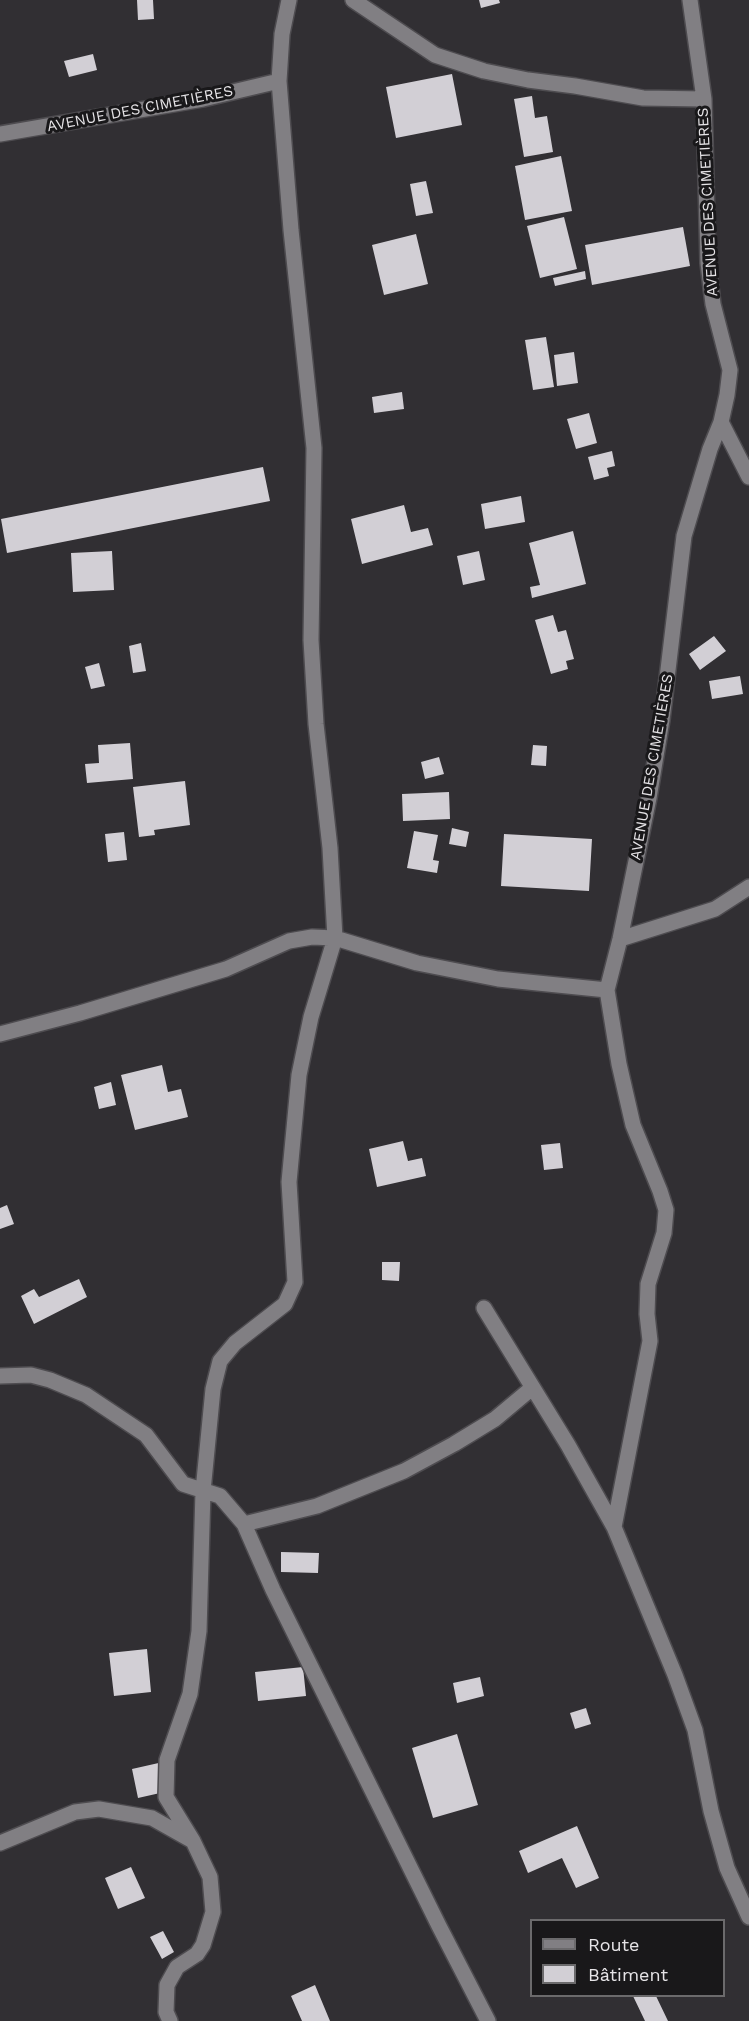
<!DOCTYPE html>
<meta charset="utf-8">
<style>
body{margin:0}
#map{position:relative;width:749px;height:2021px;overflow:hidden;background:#312f33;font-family:"Work Sans",sans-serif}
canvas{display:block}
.legend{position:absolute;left:530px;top:1919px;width:195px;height:78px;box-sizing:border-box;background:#19181a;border:2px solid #6b6a6c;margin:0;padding:8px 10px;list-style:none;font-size:18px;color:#e6e4e7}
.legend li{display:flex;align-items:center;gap:12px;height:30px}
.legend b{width:30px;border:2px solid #6b6a6c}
</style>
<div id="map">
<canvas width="749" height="2021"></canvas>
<ul class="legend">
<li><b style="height:8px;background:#817f83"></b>Route</li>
<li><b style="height:16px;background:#d2cfd5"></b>Bâtiment</li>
</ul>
</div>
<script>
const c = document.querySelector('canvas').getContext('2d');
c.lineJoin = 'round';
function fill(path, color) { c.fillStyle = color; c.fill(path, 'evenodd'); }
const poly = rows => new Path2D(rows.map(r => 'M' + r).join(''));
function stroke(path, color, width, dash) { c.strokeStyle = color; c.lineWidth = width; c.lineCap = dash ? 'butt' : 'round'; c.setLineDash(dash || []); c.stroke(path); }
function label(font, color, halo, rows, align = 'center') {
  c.font = font + ' "Work Sans",sans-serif'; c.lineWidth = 6; c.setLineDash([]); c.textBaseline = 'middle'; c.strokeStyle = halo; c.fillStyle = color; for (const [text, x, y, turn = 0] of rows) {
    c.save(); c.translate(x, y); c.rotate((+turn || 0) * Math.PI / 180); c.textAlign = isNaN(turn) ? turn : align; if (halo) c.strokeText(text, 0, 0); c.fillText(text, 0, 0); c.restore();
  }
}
const building = poly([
 [137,0,153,0,154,19,138,20],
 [479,0,499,0,500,3,481,8],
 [93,54,97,70,69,77,64,61],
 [452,74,462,125,396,138,386,87],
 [532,96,535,118,547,116,553,152,524,157,514,99],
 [561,156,572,211,525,220,515,166],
 [426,181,433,213,416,216,410,184],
 [564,217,577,269,540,278,527,226],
 [683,227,690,266,592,285,585,245],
 [416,234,428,284,384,295,372,245],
 [585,271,586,279,555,286,553,278],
 [546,337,554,387,533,390,525,340],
 [574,352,578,383,557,386,554,355],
 [402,392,404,409,374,413,372,397],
 [589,413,597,443,576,449,567,419],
 [612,451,615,466,607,468,609,476,594,480,588,457],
 [263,467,270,501,7,553,1,519],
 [521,496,525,522,485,529,481,504],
 [404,505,411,532,428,528,433,545,362,564,351,519],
 [573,531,586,584,532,598,530,587,540,585,529,543],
 [112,551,114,590,73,592,71,553],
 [479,551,485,580,463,585,457,556],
 [553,615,558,632,566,630,574,659,566,661,568,669,551,674,535,620],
 [714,636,726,651,700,670,689,654],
 [141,643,146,671,133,673,129,646],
 [99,663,105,686,91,689,85,667],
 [740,676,743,694,712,699,709,681],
 [130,743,133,779,87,783,85,764,99,763,98,745],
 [533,745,547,746,546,766,531,765],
 [439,757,444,774,425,779,421,762],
 [185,781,190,825,154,830,155,835,139,837,133,787],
 [449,792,450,819,403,821,402,794],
 [452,828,469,832,466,847,449,844],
 [414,831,438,835,433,860,439,861,437,873,407,868],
 [124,832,127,860,108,862,105,834],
 [504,834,592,839,589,891,501,886],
 [162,1065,168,1092,181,1089,188,1117,135,1130,121,1075],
 [111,1082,116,1105,99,1109,94,1087],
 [403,1141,408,1161,422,1158,426,1176,377,1187,369,1149],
 [560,1143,563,1168,544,1170,541,1145],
 [7,1205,14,1224,0,1229,0,1208],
 [382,1262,400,1262,399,1281,382,1280],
 [79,1279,87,1297,34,1324,21,1296,34,1289,39,1297],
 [281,1552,319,1553,318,1573,281,1572],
 [147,1649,151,1692,114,1696,109,1653],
 [303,1667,306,1696,258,1701,255,1672],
 [480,1677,484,1696,457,1703,453,1683],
 [586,1708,591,1724,575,1729,570,1713],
 [457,1734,478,1805,433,1818,412,1748],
 [163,1762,169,1791,138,1798,132,1769],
 [577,1826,599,1878,576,1888,562,1858,528,1873,519,1851],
 [131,1867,145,1898,118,1909,105,1878],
 [163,1931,174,1952,162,1959,150,1937],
 [315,1985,330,2021,302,2021,291,1996],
 [633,1996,656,1996,668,2021,645,2021]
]);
const minor = poly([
 [353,0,435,55,484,71,528,80,575,86,643,98,704,99],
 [0,134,203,99,279,81],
 [721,422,749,477],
 [620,939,715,909,749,887],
 [0,1034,80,1013,226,969,289,941,312,937,335,938,417,963,498,979,607,990],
 [484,1308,568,1445,614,1527,675,1675,695,1730,711,1811,727,1868,749,1917],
 [0,1376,31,1375,50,1380,86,1395,146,1435,183,1484,220,1496,244,1524,273,1590,439,1926,488,2021],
 [244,1524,317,1506,404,1471,454,1444,495,1419,532,1388],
 [614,1527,650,1341,647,1314,648,1284,664,1233,666,1210,660,1191,633,1125,619,1064,607,990,620,939,649,798,662,720,684,536,710,449,721,422,727,395,730,370,713,304,708,263,704,99,690,0],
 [0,1843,75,1812,99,1809,152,1818,191,1840],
 [170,2021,166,2012,167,1985,177,1967,197,1954,203,1945,213,1912,210,1877,193,1841,166,1797,167,1760,190,1694,199,1631,203,1491,213,1389,220,1361,235,1343,285,1304,295,1282,289,1182,299,1075,311,1017,335,938,330,848,316,724,311,640,314,448,291,230,279,81,282,34,289,0]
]);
const streetNames = [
 ["AVENUE DES CIMETIÈRES",140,109,-11],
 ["AVENUE DES CIMETIÈRES",708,202,-93],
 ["AVENUE DES CIMETIÈRES",652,767,-80]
];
fill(building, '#d2cfd5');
stroke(minor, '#4e4c50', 18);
stroke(minor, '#817f83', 15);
label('15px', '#e6e4e7', '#19181a', streetNames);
</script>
